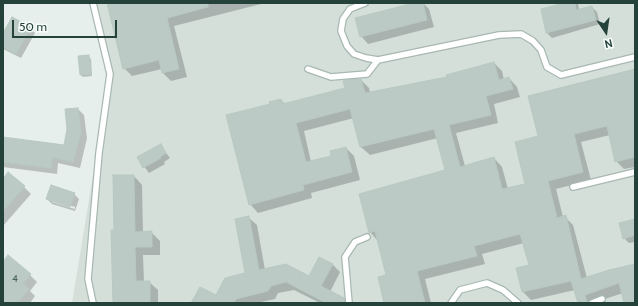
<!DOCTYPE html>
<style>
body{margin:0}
#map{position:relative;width:638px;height:306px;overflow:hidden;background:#e6efeb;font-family:Cabin,sans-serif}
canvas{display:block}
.frame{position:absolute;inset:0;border:4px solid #24423a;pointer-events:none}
.north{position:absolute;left:586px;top:12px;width:40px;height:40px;-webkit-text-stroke:3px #f7fbf9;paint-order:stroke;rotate:167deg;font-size:11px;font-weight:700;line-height:16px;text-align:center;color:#24423a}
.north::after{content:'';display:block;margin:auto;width:14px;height:18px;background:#24423a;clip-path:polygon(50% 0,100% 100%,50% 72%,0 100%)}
.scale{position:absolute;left:12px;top:20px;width:105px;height:18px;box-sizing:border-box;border:2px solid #24423a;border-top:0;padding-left:5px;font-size:12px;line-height:14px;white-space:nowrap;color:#24423a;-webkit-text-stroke:3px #f7fbf9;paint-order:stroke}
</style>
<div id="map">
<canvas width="638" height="306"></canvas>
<div class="frame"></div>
<div class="north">N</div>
<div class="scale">50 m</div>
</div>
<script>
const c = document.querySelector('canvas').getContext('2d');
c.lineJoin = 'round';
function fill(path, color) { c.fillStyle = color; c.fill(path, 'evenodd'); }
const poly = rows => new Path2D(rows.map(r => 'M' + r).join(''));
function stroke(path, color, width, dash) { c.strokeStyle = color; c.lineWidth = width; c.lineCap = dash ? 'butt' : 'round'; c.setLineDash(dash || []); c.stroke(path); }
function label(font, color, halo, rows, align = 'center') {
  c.font = font + ' Cabin,sans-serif'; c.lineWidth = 3.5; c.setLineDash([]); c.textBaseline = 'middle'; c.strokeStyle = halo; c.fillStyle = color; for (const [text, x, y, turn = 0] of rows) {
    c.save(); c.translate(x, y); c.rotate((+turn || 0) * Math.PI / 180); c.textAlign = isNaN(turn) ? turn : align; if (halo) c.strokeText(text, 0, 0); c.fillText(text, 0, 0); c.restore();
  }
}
const built = poly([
 [89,3,635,3,635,303,72,303,109,78]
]);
const shadow = poly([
 [108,3,265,3,174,26,187,77,171,81,163,73,162,69,132,76,124,68],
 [418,3,423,3,429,9,434,27,368,44,361,36],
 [557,3,578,3,579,10,592,7,597,12,600,24,552,38,547,33,542,9,558,6],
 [30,28,35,33,21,58,3,49,3,35],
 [88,56,91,59,92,76,83,77,81,75],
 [494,63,502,71,504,80,509,78,517,87,520,97,494,104,498,123,456,133,465,166,494,158,502,167,508,189,526,185,539,137,635,70,635,167,624,169,616,161,610,135,581,142,591,180,556,189,563,217,565,217,573,225,587,278,635,265,635,303,625,303,623,293,593,303,579,303,575,290,531,300,523,292,518,269,530,266,524,243,482,254,485,264,425,279,431,303,385,303,387,276,378,241,370,232,447,171,438,138,370,155,361,147,354,118,304,131,311,162,332,157,346,148,354,156,360,180,311,193,312,198,258,213,250,204,271,105,281,100,285,104,346,89,361,80,369,88,370,93,448,78],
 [78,109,84,115,87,138,80,168,58,163,57,174,3,167,3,138,64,146],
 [160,145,170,158,164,162,165,164,149,173,138,158],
 [134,176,142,185,143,233,151,232,160,241,160,255,143,255,144,282,149,282,158,290,158,303,114,303,115,231],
 [3,180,24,187,31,194,3,226],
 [74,194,79,199,75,211,52,204,47,199],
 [52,200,75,207,75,209,52,202],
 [249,218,257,225,265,270,310,277,332,264,340,272,330,292,341,297,347,303,320,303,294,290,278,293,275,299,257,303,196,303,216,297,246,274],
 [635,220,635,242,629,243,624,238],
 [3,263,30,275,37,282,30,291,35,296,30,303,3,303]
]);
const building = poly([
 [107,3,208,3,208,7,167,18,179,69,162,73,159,60,123,69,107,3],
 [414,3,423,3,427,20,360,37,355,18,414,3],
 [556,3,575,3,576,10,592,6,596,20,546,33,541,9,557,5,556,3],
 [12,17,31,27,16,54,3,47,3,33,12,17],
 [89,55,91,74,80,75,78,56,89,55],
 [494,62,499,80,509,77,513,89,486,96,491,115,449,125,460,167,494,157,502,189,525,184,515,142,538,136,528,96,635,69,635,157,615,162,607,126,574,134,583,172,548,181,557,218,566,215,581,279,609,270,635,264,635,303,624,303,619,283,585,295,587,303,578,303,571,281,522,292,516,268,529,265,520,234,474,246,477,256,417,271,425,303,384,303,378,277,386,275,375,231,369,233,359,194,445,170,434,129,360,147,350,109,296,123,306,162,331,156,330,151,346,147,352,172,303,185,304,190,249,205,226,115,270,104,269,102,281,99,283,104,345,88,343,81,347,80,361,79,365,93,447,77,446,75,494,62],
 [78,108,81,131,73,162,52,157,51,168,3,162,3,137,64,145,67,129,65,109,78,108],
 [161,144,166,153,160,157,161,158,143,168,137,157,161,144],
 [8,172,25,186,3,211,3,179,8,172],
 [113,175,134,175,135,232,152,231,152,247,135,247,136,281,150,281,150,303,113,303,111,230,114,230,113,175],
 [51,185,75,193,70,207,46,199,51,185],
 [249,216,259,270,286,264,309,276,319,257,333,264,321,286,344,298,345,303,326,303,286,282,271,286,268,291,236,299,234,303,191,303,200,287,216,295,225,278,245,273,235,219,249,216],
 [635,219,635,235,623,239,619,223,635,219],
 [8,255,31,274,23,284,29,289,17,303,3,303,3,262,8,255]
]);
const service = poly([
 [93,3,110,74,99,153,88,279,93,303],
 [365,3,350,9,343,19,341,31,347,46,354,54,366,58,378,60,499,35,521,34,533,41,541,50,547,67,561,75,635,57],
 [308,69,331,77,367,74,378,60],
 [573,187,635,172],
 [349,303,345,257,355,242,367,237],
 [451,303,460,290,487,283,503,290,518,303],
 [592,303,602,299]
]);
const numberNames = [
 ["4",15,279]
];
fill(built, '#d4dfda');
fill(shadow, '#0003');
fill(building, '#bbcac4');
stroke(building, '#b8c9c2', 1);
stroke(service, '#a8b8b2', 8);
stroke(service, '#fff', 5.5);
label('10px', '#4a645c', null, numberNames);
</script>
